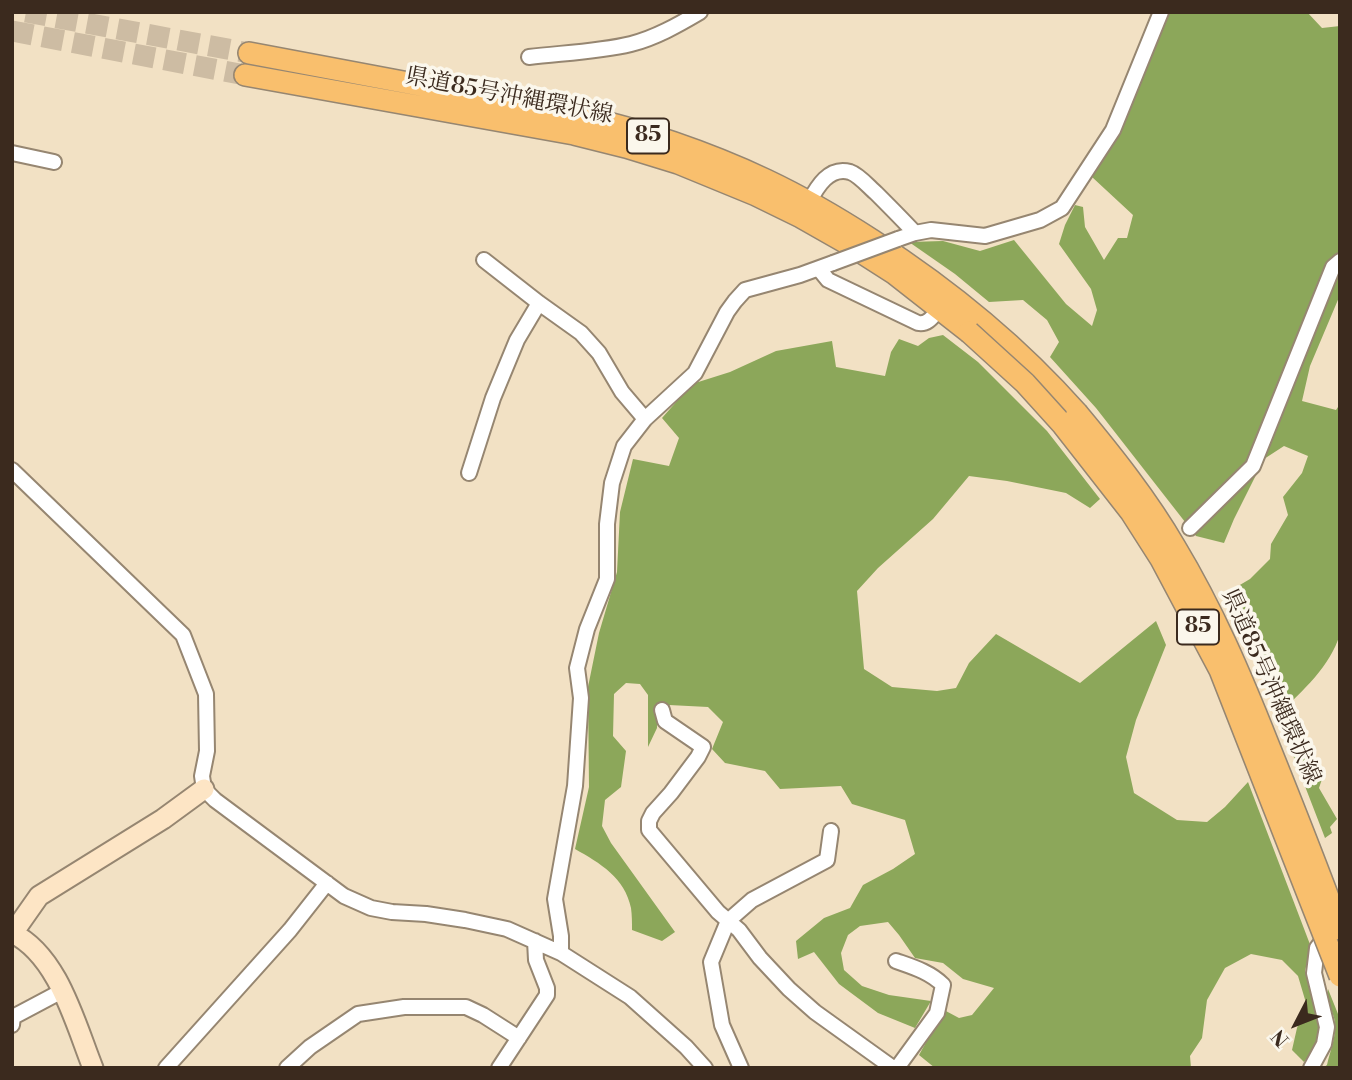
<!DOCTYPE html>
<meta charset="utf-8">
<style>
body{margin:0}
#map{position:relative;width:1352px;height:1080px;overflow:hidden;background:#f2e1c4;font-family:"Libre Bodoni",serif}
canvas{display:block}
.frame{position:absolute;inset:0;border:14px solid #3b2a1e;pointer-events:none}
.north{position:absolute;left:1261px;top:989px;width:70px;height:70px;-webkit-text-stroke:5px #fbf7ec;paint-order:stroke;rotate:228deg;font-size:19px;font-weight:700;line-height:28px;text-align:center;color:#3b2a1e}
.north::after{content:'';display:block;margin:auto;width:24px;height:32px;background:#3b2a1e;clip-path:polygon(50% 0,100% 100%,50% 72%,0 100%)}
</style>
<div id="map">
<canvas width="1352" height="1080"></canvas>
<div class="frame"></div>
<div class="north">N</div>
</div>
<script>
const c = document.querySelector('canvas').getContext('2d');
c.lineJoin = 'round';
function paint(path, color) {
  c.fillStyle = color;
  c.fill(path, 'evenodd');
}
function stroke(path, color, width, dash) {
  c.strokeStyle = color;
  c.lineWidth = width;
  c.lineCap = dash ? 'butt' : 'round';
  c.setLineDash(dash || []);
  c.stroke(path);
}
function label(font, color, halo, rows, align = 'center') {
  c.font = font + ' "Libre Bodoni","Noto Serif JP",serif';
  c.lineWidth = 7;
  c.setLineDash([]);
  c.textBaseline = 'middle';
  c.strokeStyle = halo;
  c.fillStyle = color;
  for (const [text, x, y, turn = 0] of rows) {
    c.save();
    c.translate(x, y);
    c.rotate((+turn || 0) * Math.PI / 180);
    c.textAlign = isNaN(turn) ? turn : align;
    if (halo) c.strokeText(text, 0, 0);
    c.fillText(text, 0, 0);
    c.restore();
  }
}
paint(new Path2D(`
 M1169,12h138l15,16 18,-2v269l-30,71 -8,35 34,9 4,-6v230c-10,33 -37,56 -61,80l-51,-122 22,-13 20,-20 1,-15 17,-29 -5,-18 19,-24 6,-17 -24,-10 -20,13 -30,60 -10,24 -28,-7 -100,-128 -46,-51 9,-15 -12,-22 -24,-20 -34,2 -34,-28 -46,-32 34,-1 37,10 34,-11 52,64 26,22 5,-16 -6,-21 -32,-45 6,-19 10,-20 8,2 2,20 19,33 14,-22h9l6,-23 -41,-38 29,-49z
 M943,335l35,27 69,69 53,68 -10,9 -24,-15 -59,-12 -38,-5 -36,43 -55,49 -21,23 7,78 28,18 45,4 19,-3 13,-25 27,-29 84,49 76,-62 10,24 -30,75 -10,37 8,36 43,27 30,2 18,-15 23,-25 63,165 -6,24 17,56 -7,21 -11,14 -12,-12 5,-22 9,-25 -8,-27 -16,-16 -31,-6 -26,14 -18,32 -5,38 -12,18 1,12h-256l-16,-13 25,-45 15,8 13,-3 22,-27 -31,-9 -20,-16 -28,-5 -16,-23 -11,-13 -28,4 -12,9 -7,18 3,17 18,16 27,9 42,6 -16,27 -37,-15 -39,-29 -25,-32 -16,7 -2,-18 28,-23 26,-10 13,-23 30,-16 22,-15 -10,-34 -53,-16 -11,-18 -61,3 -15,-18 -40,-8 -13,-14 11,-27 -15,-15 -39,-2 -12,3v20l-9,19v-52l-8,-11 -14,-1 -12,11 -1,42 13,15 -5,36 -16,13 -3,26 9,17 64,89 -13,9 -30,-11c0,-7 0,-15 -1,-22 -6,-30 -31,-45 -56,-59l14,-62 -1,-100 11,-54 18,-61 3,-60 13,-53 36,7 10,-28 -17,-20 30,-34 38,-12 46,-21 56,-10 4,26 49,9 6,-24 8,-13 19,7 11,-8z
 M1297,734l17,17 -6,13 14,15 -3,9 18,31 -7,8 2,6 -7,5 -39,-101z
 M1328,989l12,30v49h-17l4,-3c3,-14 9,-27 8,-42 -1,-12 -10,-21 -7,-34z`), '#8ca75a');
stroke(new Path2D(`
 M26,12l223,41
 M12,31l233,44`), '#cdbca3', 21, [21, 10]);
const street = new Path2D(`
 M529,57c33,-4 69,-5 102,-13 24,-6 47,-19 69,-32
 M12,153l42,9
 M809,202c8,-15 20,-36 41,-30 9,3 19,15 26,21 13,13 26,26 39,40
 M898,239l17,-6 16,-3 54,6 55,-16 22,-12 51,-78 48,-118
 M484,260l55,43 42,30 18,20 23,39 23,27
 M819,269l9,11 90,43c10,2 15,-7 22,-15
 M12,470l171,165 23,59 1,57 -5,25 2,13 11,11 129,96 27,12 21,4 34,2 39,6 42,9 54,24 69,44 56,50 19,21
 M469,473l24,-75 24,-58 22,-37
 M1190,528l63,-62 80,-199 7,-6
 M662,710l3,11 38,26 -5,10 -27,36 -18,20 -4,8v9l69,82 21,18 21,28 29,31 26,23 78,56
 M561,953v-17l-6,-37 20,-113 6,-88 -4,-30 10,-39 20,-50v-55l5,-41 12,-37 21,-27 50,-46 32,-61 8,-11 10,-11 55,-15 33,-12
 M896,961c17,6 34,11 47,24l-6,28 -40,55
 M12,1025l1,-8 49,-26
 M166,1068l124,-138 37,-47
 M287,1068l23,-21 48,-33 46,-7h62l17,8 36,23
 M499,1068l48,-73v-7l-11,-28 -1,-19
 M741,1068l-19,-43 -11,-63 17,-41 24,-21 75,-40 4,-29
 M1311,1068l13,-24 3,-17 -13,-54 3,-25 12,-16`);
const secondary = new Path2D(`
 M12,933c46,22 63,90 81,135
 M13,933l26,-37 124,-77 41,-30`);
const primary = new Path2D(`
 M249,53c72,14 145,27 218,41 36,7 73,12 109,21 65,15 130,37 190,65 36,17 72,38 106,60 76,49 145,105 205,173
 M245,75l329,59 52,13 52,16 78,32 45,22 44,25 50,32 74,58`);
stroke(street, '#968671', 18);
stroke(secondary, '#968671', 23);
stroke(primary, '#968671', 24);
stroke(street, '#fff', 14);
stroke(secondary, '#fde5c5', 19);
stroke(primary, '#f9bf6d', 21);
const streetBridge = new Path2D(`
 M833,263l65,-24`);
const primaryBridge = new Path2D(`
 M969,332l56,51 38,42 68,87 30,47 59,111 120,306
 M1077,413c35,42 70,86 98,134 38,63 66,129 93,197 25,62 49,123 72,185`);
stroke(streetBridge, '#968671', 18, []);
stroke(primaryBridge, '#968671', 24, []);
stroke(streetBridge, '#fff', 14);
stroke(primaryBridge, '#f9bf6d', 21);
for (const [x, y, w] of [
 [648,136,42],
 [1198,627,42]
]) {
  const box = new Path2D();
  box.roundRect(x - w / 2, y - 17.5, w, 35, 5);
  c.fillStyle = '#fbf7ec';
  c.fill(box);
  stroke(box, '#3b2a1e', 2);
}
label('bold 21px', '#3b2a1e', null, [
 ["85",648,136],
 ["85",1198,627]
]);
label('23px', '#3b2a1e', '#fbf7ec', [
 ["県道85号沖縄環状線",509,97,11],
 ["県道85号沖縄環状線",1270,687,66]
]);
</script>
